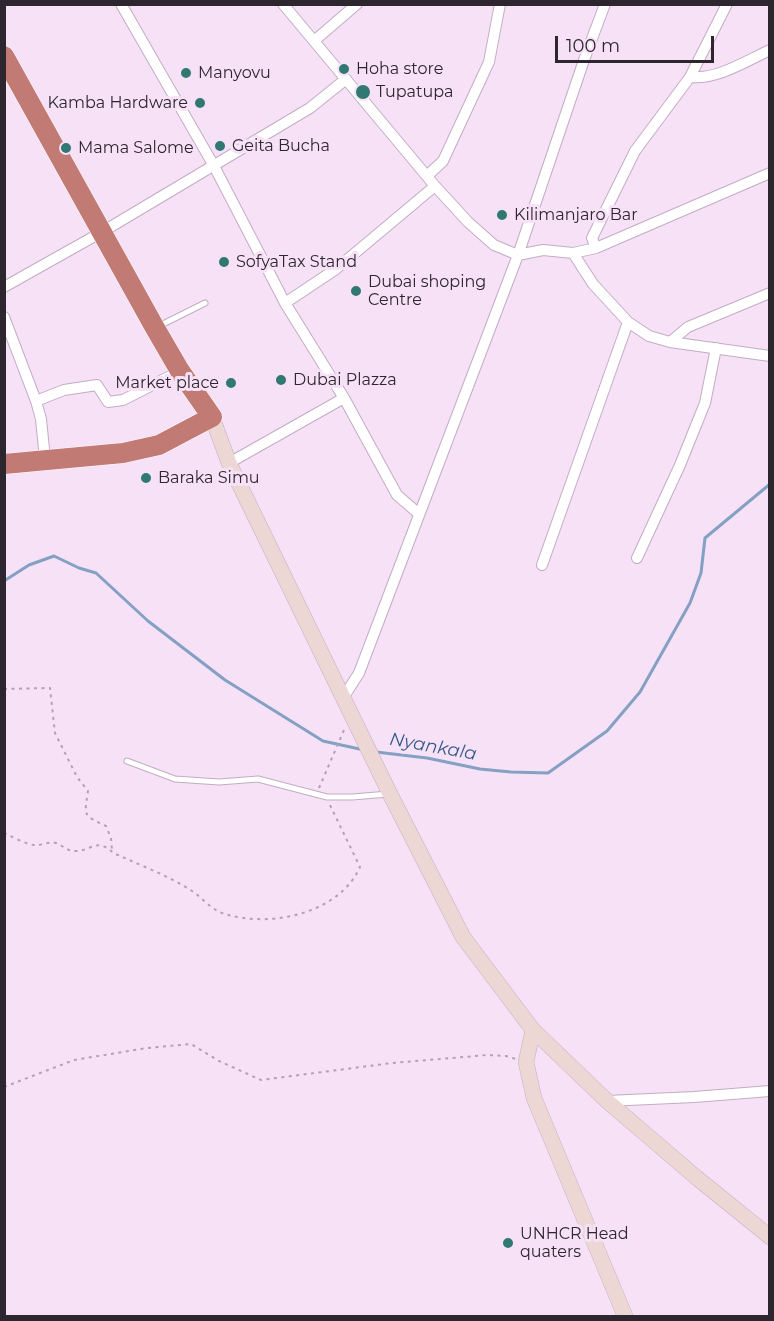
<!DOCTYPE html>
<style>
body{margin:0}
#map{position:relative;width:774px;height:1321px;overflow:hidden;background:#f7e1f7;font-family:Montserrat,sans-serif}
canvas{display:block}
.frame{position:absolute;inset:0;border:6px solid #2e262e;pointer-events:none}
.scale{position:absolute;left:555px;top:36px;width:159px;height:27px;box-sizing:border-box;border:3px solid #2e262e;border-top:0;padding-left:8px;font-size:18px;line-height:21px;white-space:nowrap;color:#2e262e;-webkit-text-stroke:4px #f7e1f7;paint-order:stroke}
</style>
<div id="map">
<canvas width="774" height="1321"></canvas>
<div class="frame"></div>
<div class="scale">100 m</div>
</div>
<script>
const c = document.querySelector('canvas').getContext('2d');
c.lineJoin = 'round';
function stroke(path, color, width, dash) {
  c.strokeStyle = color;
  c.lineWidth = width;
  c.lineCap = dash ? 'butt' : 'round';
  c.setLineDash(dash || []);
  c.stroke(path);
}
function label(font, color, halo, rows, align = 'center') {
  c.font = font + ' Montserrat,sans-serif';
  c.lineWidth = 6;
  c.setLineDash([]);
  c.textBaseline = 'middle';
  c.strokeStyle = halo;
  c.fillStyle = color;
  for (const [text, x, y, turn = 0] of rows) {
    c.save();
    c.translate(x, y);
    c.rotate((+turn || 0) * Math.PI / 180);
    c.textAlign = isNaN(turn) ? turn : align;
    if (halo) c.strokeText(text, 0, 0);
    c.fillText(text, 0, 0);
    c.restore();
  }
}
stroke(new Path2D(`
 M4,581l25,-16 25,-9 25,12 17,5 52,48 77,59 98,61 41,9
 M376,752l51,6 53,11 31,3 37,1 59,-42 33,-39 50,-89 11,-30 4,-35 65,-54`), '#84a0c2', 3);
const lane = new Path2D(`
 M159,326l46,-23
 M127,761l48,18 44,3 39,-3 69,18h25l37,-3`);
const street = new Path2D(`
 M121,4l93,162 71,137 59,95 53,97 22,19
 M283,4l152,182 33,36 26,23 24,10 25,-5 30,3 23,-5 174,-75
 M314,41l43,-37
 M690,77c27,3 56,-16 80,-27
 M427,176l16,-15 46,-99 11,-58
 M596,248l-4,-10 43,-87 55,-74 37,-73
 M573,253l20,31 35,38 21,14 21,6 100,14
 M4,287l98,-55 208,-124 36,-29
 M285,303l51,-34 99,-83
 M4,317l32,84 5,18 4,40
 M670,342l18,-15 82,-34
 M36,401l28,-11 33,-5 11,17 15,-2 57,-29
 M229,463l115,-65
 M637,558l43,-93 25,-62 11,-55
 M542,565l86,-243
 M343,698l16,-25 159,-418 66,-195 21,-56
 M607,1101l87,-4 76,-6`);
const secondary = new Path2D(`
 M212,417l17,46 161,331 73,143 70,93 74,71 90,77 73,59
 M533,1030l-7,32 8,36 91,218`);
const highway = new Path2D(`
 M4,56l151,272 25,43 32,46 -53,28 -36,8 -119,11`);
stroke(lane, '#c1adc1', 7);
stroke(street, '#c1adc1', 12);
stroke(secondary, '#c1adc1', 16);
stroke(highway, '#fff', 21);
stroke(new Path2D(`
 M4,689l46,-1 5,45 22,44 11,14c-4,26 -5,24 18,35l5,12 1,12
 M319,788l25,-58
 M4,833c9,4 21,11 30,12 8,1 14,-4 22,-2 8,3 12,9 21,8 9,0 17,-8 26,-5 6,2 9,7 15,9 24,11 51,21 74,36 11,7 19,19 33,23 45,14 114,0 135,-47l-31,-64
 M4,1087l70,-27 73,-12 44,-4 28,17 42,19 131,-17 95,-8 19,1 10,3`), '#b2a1b2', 2, [3, 4.5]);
stroke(lane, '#fff', 5);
stroke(street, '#fff', 10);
stroke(secondary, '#edd7d5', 15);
stroke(highway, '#c27a74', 20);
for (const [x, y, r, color] of [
 [344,69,6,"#307872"],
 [186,73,6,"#307872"],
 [363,92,8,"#307872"],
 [200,103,6,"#307872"],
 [220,146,6,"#307872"],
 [66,148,6,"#307872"],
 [502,215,6,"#307872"],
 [224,262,6,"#307872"],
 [356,291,6,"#307872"],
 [281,380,6,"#307872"],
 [231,383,6,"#307872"],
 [146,478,6,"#307872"],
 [508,1243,6,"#307872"]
]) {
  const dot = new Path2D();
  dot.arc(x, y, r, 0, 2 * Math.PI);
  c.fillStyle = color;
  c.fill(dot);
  stroke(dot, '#f7e1f7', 2);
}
label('16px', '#2e262e', '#f7e1f7', [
 ["Hoha store",356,69],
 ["Manyovu",198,73],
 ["Tupatupa",376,92],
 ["Kamba Hardware",188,103,"right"],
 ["Geita Bucha",232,146],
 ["Mama Salome",78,148],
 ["Kilimanjaro Bar",514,215],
 ["SofyaTax Stand",236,262],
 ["Dubai shoping",368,282],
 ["Centre",368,300],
 ["Dubai Plazza",293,380],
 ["Market place",219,383,"right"],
 ["Baraka Simu",158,478],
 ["UNHCR Head",520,1234],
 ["quaters",520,1252]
], 'left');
label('italic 18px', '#335989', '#f7e1f7', [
 ["Nyankala",433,747,10]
]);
</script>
